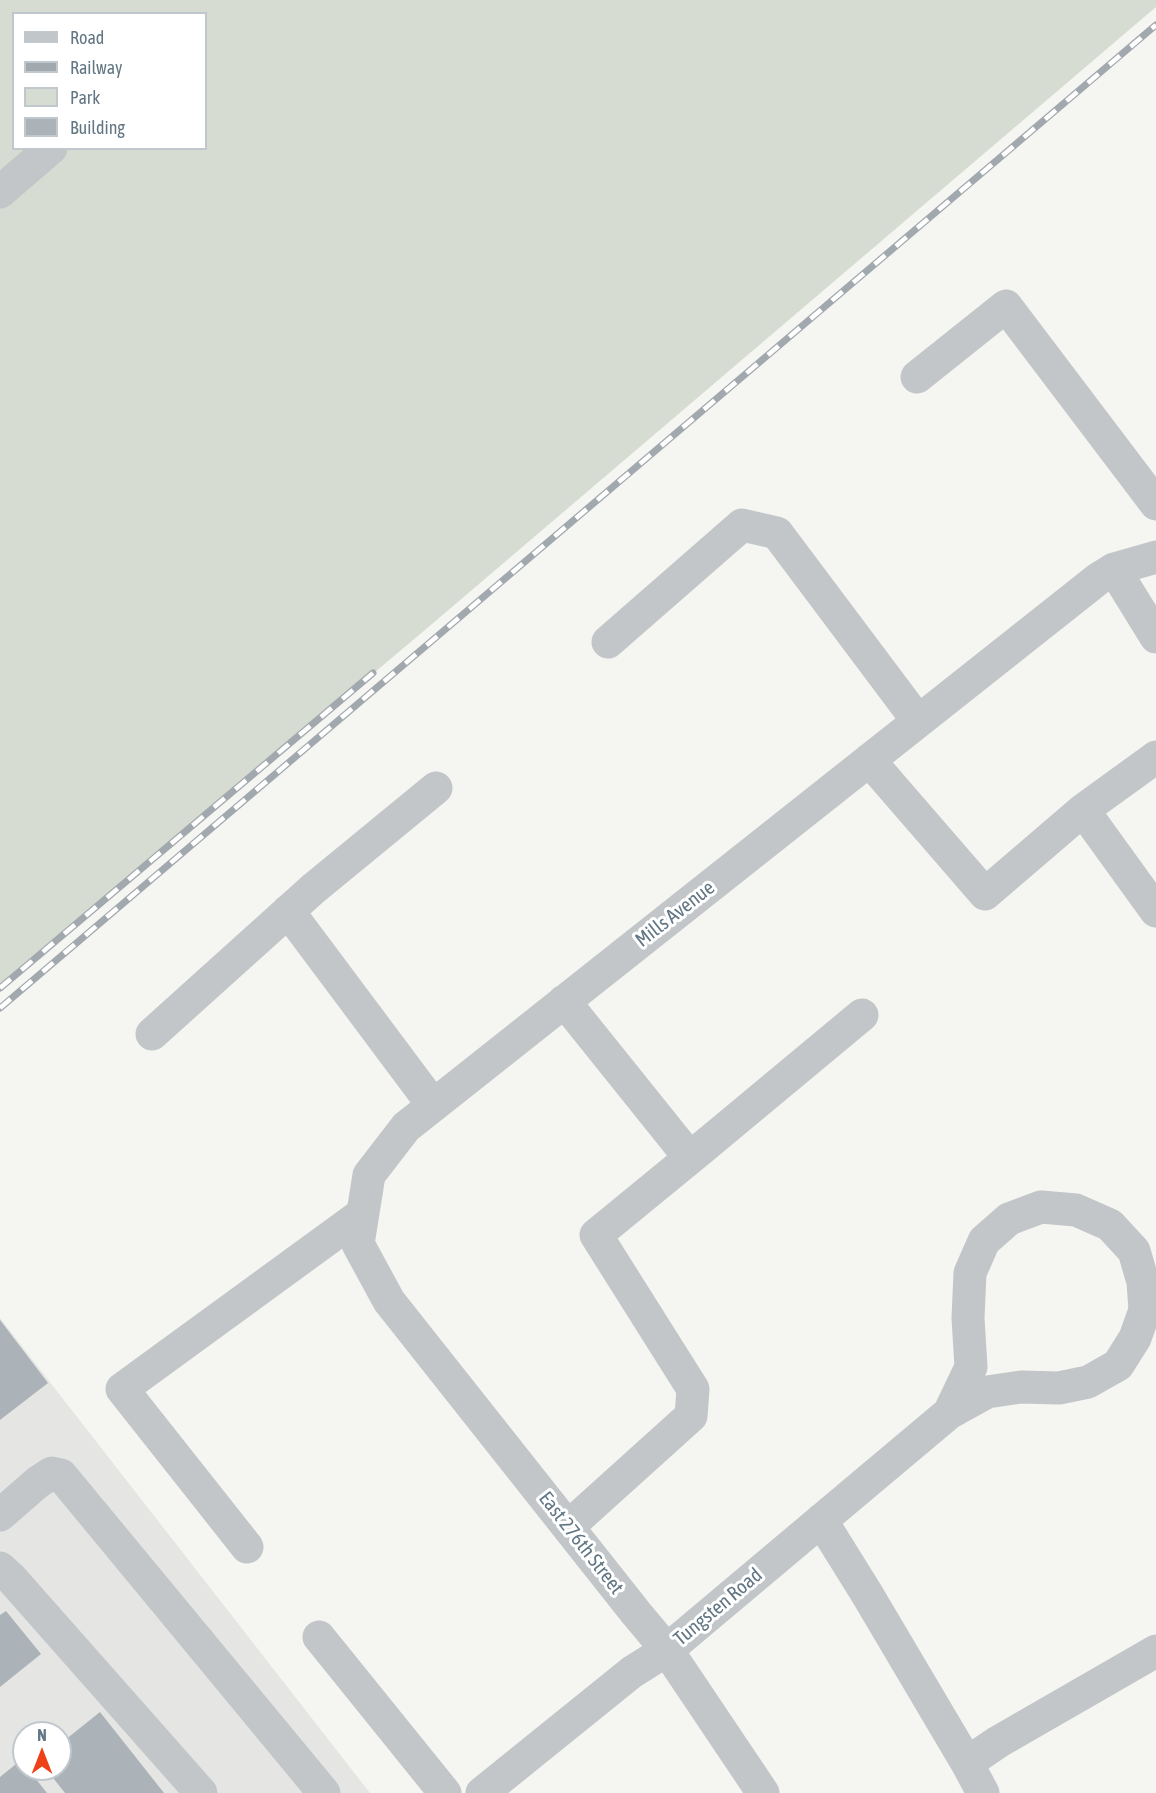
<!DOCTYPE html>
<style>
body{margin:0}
#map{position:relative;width:1156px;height:1793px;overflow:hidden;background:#f5f5f1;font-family:"Asap Condensed",sans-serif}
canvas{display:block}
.legend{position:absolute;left:12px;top:12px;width:195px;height:138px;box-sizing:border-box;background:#fff;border:2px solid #c0c8ce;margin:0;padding:8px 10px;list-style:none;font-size:18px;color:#627684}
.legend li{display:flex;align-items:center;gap:12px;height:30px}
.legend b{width:30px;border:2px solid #c0c8ce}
.north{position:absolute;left:12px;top:1721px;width:60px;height:60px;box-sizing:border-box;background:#fff;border:2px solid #c0c8ce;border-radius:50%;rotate:0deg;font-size:16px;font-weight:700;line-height:24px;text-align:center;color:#627684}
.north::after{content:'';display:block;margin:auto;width:21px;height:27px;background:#ed4118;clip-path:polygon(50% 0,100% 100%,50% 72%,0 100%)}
</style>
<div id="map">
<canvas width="1156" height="1793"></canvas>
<ul class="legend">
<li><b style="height:8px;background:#c2c6c9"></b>Road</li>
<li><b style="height:8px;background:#a2a9ae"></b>Railway</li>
<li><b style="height:16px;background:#d6dcd1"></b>Park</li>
<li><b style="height:16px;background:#abb3b8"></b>Building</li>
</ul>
<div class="north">N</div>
</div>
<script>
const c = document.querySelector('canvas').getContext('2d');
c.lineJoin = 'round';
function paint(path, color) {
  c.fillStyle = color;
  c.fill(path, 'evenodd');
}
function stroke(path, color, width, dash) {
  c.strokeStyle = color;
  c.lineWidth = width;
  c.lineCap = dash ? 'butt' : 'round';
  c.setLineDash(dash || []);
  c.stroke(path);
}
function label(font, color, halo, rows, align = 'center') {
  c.font = font + ' "Asap Condensed",sans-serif';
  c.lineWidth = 6;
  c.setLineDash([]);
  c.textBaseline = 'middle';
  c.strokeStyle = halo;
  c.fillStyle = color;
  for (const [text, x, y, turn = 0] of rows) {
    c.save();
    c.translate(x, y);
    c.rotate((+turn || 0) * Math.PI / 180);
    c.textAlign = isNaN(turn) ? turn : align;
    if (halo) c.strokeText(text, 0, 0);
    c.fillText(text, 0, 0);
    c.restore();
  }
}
paint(new Path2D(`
 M0,1318l370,475h-370zM24,1733h36v36h-36z`), '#e5e6e4');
paint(new Path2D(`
 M0,0h1156v7l-724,617 -432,364zM14,14h192v134h-192z`), '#d6dcd1');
paint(new Path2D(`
 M0,1320l48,63 -48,37z
 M6,1611l35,43 -41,33v-72z
 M100,1712l64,81h-99l-19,-24h14v-25z
 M21,1760l3,4v5h4l19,24h-47v-16z`), '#abb3b8');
stroke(new Path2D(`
 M0,192l51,-44
 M917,377l89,-71 150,198
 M1114,569l42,68
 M608,642l134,-117 35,8 141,188
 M869,760l116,134 98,-84 73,101
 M1083,810l73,-53
 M288,911l145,194
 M564,1001l126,157 -94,77 97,154 -2,27 -122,110
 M152,1034l161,-145 123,-101
 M690,1158l172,-143
 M0,1515l38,-33 14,-9 9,2 263,318
 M821,1520l46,74 100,169 31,-21 158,-91
 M247,1547l-125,-158 240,-175
 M0,1568l11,10 190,215
 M319,1637l126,156
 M967,1763l16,30
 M482,1793l150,-121 35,-22 282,-237 38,-21 34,-5 38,1 29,-6 30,-17 17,-27 10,-28 -2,-28 -9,-31 -24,-26 -34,-15 -35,-3 -32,12 -25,22 -14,32 -2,45 3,49 -22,46
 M763,1793l-96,-143 -31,-37 -247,-312 -31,-57 11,-69 37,-48 692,-548 16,-10 42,-12`), '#c2c6c9', 33);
const rail = new Path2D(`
 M0,988l373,-315
 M0,1008l1156,-983`);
stroke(rail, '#a2a9ae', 7);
stroke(rail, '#fff', 4.5, [14]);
label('20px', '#627684', '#fff', [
 ["Mills Avenue",675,914,-38],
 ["East 276th Street",581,1543,52],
 ["Tungsten Road",718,1607,-40]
]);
</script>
